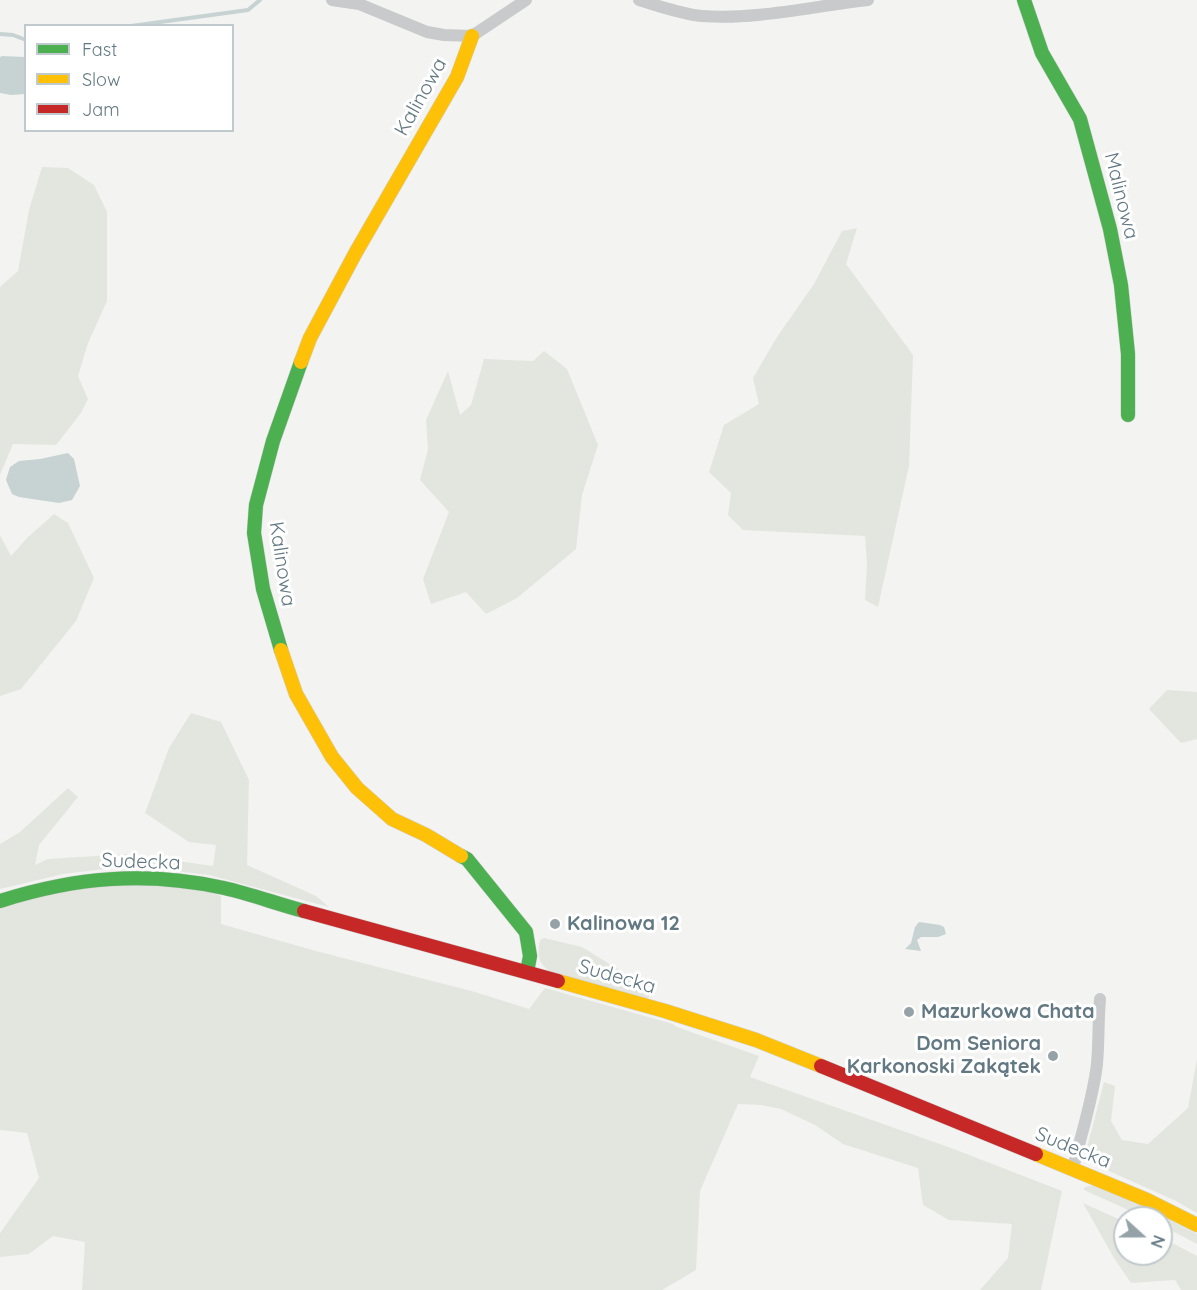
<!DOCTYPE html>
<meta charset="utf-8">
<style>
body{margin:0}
#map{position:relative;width:1197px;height:1290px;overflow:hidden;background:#f3f3f1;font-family:Quicksand,sans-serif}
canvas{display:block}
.legend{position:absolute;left:24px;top:24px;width:210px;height:108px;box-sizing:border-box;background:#fff;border:2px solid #c0c9cd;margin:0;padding:8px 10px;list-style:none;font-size:18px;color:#627882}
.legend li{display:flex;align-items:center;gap:12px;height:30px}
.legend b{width:30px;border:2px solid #c0c9cd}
.north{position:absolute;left:1113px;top:1206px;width:60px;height:60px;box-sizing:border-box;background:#fff;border:2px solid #c0c9cd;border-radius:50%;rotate:111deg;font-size:16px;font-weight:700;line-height:24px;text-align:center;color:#627882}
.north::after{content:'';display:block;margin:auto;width:21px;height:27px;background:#95a3a9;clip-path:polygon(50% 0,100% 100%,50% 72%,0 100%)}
</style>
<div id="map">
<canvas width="1197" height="1290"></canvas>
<ul class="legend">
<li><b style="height:8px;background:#4caf50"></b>Fast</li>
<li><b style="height:8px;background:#ffc107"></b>Slow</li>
<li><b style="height:8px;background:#c62828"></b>Jam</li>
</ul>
<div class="north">N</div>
</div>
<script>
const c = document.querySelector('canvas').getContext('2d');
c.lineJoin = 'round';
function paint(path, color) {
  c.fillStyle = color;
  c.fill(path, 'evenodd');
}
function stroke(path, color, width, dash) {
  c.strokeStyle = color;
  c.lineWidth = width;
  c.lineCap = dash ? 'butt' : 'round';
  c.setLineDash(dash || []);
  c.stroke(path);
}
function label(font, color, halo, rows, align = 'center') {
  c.font = font + ' Quicksand,sans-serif';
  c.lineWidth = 6;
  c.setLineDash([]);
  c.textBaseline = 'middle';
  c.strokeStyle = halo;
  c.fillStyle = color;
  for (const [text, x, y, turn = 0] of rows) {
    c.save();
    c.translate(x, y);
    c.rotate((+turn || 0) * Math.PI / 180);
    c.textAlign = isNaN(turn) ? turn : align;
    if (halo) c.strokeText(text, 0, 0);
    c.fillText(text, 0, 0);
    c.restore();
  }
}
paint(new Path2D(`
 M42,167l26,1 26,17 13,27v89l-19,42 -10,33 10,23 -7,14 -25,32 -43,-1 -13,31v-188l18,-16 11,-61z
 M857,228l-11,36 67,91 -4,111 -31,141 -13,-7 2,-35 -2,-29 -122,-6 -15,-15 3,-22 -22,-21 15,-47 35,-21 -6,-26 24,-41 37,-53 28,-53z
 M544,351l23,18 31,76 -16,50 -6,54 -59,49 -31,16 -20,-22 -35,12 -8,-25 26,-67 -29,-32 8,-31 -2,-29 22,-49 12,44 11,-10 13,-46 49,2z
 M54,514l14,9 26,55 -18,43 -55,68 -21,7v-161l11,21 16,-18z
 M1167,690l30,2v47l-16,4 -32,-34z
 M191,713l30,9 28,58 -2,85 69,31 13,11 -120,-32 -79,-9 -67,8 -63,15v-45l20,-12 48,-44 10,9 -39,48 -4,20 13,-6 79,-5 86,12 3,-21 -27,-3 -44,-29 24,-65z
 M177,880l44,16v28l95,27 159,41 54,17 16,-21 128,36 4,3 82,29 -9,21 201,71 111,43 -21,99h-61l28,-32 4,-34 -63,-4 -26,-15 -5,-37 -75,-24 -28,-19 -34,-16 -20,-4 -23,-1 -38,87 -4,79 -34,20h-580l3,-48 -32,-6 -24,18 -29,3v-24l39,-55 -12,-45 -27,-3v-222l71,-22z
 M544,938l38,9 42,26 27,19 -1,4 -3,3 -96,-27c-13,-8 -14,-18 -11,-32z
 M1197,1059v154l-21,-12 -67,-30 -14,-9 -8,-14 17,-66 11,4 -4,35 11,19 26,4 40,-36z
 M1088,1186h5l47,19 57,29v10l-36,-19v-7h-15l-62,-28v-2z
 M1083,1203l42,19v32h36v-17l36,19v34h-16l-6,-10 -44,3 -17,-25z`), '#e3e6df');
paint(new Path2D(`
 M2,56l23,1v37l-14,1 -11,-2v-36z
 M68,453l6,6 6,27 -8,14 -13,3 -40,-6 -7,-3 -6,-14 4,-13 9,-6 21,-2z
 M919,922l21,3 4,2 2,7 -8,3h-17l-4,3 4,11 -16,-2 6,-6 4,-16z`), '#c7d2d3');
stroke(new Path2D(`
 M131,26l117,-16 12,-10
 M0,34l13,1 13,5`), '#c7d2d3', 4);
const fast = new Path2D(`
 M1024,0l18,53 38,66 30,110 11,56 7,69v61
 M281,650l-18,-61 -9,-56 2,-28 17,-64 28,-79
 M461,856l6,3 59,73 4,24 -3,16
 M0,901c76,-24 145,-30 224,-13 27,6 53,16 80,23`);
const slow = new Path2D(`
 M301,362l9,-24 46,-86 101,-175 15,-41
 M281,650l15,44 36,63 25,31 35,31 34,16 35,21
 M558,981l107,30 91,29 65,26
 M1036,1154l111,46 50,25`);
const jam = new Path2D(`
 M304,911l254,70
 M821,1066l215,88`);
stroke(fast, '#ced0d0', 15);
stroke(slow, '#ced0d0', 15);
stroke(jam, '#ced0d0', 15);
stroke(new Path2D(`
 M332,0l27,4 68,28 17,3 28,1 54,-36
 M639,0c20,6 42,14 63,16 54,4 112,-10 166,-16
 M1073,1169c8,-35 20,-70 24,-105 2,-22 1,-43 3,-65`), '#c8cacb', 12);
stroke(fast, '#4caf50', 14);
stroke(slow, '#ffc107', 14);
stroke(jam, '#c62828', 14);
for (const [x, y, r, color] of [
 [555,924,6,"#95a3a9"],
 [909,1012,6,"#95a3a9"],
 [1053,1056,6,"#95a3a9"]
]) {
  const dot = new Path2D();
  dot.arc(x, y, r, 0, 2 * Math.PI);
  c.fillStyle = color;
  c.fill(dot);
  stroke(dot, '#fff', 2);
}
label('20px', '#627882', '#fff', [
 ["Kalinowa",421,97,-61],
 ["Malinowa",1121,196,76],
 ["Kalinowa",282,564,81],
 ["Sudecka",141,862,2],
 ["Sudecka",617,977,16],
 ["Sudecka",1073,1148,22]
]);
label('bold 20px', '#627882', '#fff', [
 ["Kalinowa 12",567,924],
 ["Mazurkowa Chata",921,1012],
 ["Dom Seniora",1041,1044,"right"],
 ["Karkonoski Zakątek",1041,1067,"right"]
], 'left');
</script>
